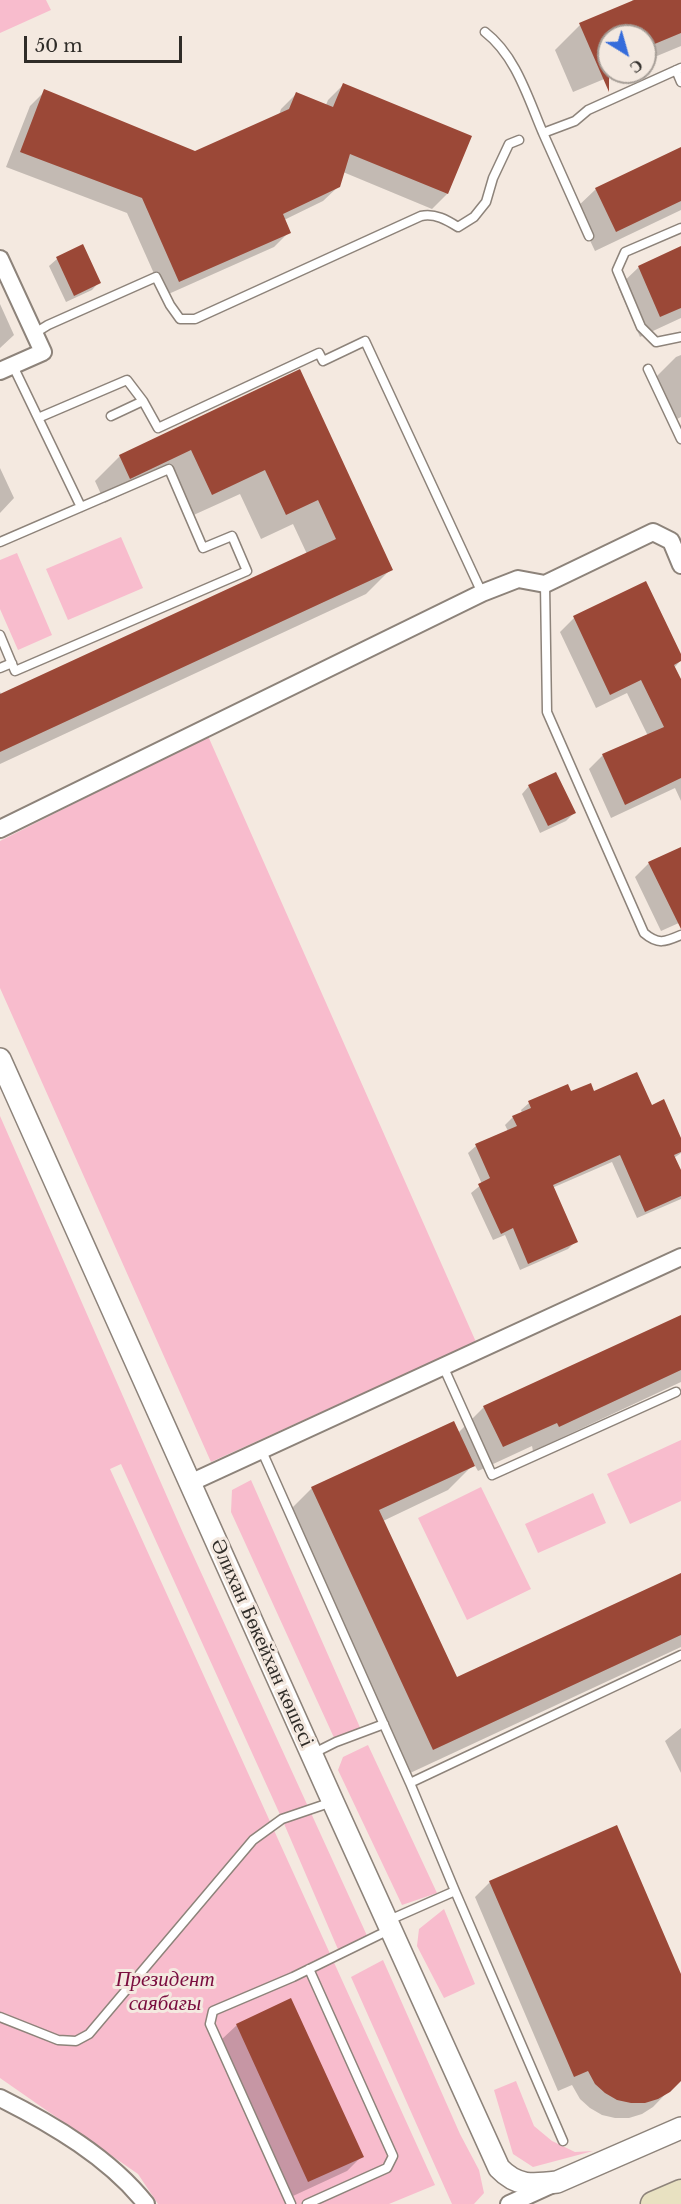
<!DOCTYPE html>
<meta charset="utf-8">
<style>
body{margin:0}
#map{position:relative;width:681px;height:2204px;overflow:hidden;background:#f4e9e0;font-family:"Libre Baskerville",serif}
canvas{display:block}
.north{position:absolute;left:597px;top:24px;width:60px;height:60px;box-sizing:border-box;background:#f4e9e0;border:2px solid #a59d96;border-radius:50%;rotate:143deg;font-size:16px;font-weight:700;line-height:24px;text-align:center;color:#2f2c28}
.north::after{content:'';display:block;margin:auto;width:21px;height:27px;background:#356cdb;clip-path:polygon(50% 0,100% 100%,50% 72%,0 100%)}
.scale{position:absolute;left:24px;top:36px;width:158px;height:27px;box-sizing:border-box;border:3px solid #2f2c28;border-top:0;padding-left:8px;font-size:18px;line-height:21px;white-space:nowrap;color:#2f2c28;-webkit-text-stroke:4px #f4e9e0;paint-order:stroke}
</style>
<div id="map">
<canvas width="681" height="2204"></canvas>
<div class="north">С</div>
<div class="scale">50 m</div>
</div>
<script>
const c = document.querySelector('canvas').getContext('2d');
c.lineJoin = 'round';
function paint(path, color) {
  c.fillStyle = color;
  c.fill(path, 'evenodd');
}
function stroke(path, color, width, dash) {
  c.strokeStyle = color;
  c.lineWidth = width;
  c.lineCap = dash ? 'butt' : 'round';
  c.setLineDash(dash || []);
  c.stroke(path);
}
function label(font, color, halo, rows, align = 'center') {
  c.font = font + ' "Libre Baskerville",serif';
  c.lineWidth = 6;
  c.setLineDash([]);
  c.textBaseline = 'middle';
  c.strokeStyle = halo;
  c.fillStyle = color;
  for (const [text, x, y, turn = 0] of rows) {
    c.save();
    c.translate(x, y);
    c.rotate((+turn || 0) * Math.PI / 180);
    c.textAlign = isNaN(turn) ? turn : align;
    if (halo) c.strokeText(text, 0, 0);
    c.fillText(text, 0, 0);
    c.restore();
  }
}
paint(new Path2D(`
 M0,0h46l5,10 -51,23z
 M121,537l22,51 -75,32 -22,-51z
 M17,553l35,82 -34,15 -18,-41v-49z
 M208,736l268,606 -265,120 -211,-474v-147z
 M0,1116l183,417 186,407 -29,14 -58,-135 -161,-355 -11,5 325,716 -46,19h-231l-20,-30 -138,-96z
 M681,1440v61l-51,23 -23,-50z
 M251,1480l111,252 -26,10 -105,-230 1,-22z
 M481,1487l50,102 -64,31 -49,-102z
 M593,1493l13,30 -68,30 -13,-29z
 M368,1745l69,148 -35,12 -64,-135 5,-13z
 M444,1909l31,75 -31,14 -27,-52 2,-17z
 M383,1960l77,174 19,36 5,23 -10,11h-22l-101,-227z
 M516,2081l18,45 18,15 23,11 18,-1 -60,16 -20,-13 -19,-64z`), '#f8bccd');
paint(new Path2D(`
 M632,0h49v46l-36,15v-25h-36v36h12l-48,20 -18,-42 25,-25 53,-23z
 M343,85l127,51 -23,58 -15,15 -89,-37 -4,14 -16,15 -39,19 5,12 -15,15 -110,49 -37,-83 -121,-46 24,-61 15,-15 150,62 84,-38 2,-6 15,-15 30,11 2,-5z
 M681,148v62l-86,41 -20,-42 21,-20z
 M681,248v70l-41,19 -22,-50 21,-20z
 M57,259l42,23 -7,8 -26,12 -17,-36z
 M0,304l14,31 -14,13z
 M681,355v62l-6,3 -20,-42 21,-21z
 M299,371l92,198 -25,25 -366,170v-72l2,3 305,-141 -14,-30 -32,15 -21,-45 -53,24 -21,-44 -61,29 -10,-22 25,-25z
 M0,468l14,30 -14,15z
 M574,618l107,39v3l-7,8 7,15v118l-6,-13 -64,30 -22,-49 14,-14 45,-19 -21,-43 -31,15 -36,-76z
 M529,786l45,27 -8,8 -26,12 -18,-39z
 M681,849v73l-20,9 -26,-54 14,-14z
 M570,1093h24l57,14 30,35v11l-7,5 7,16v25l-44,19 -25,-56 -60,26 24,53 -8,8 -48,21 -15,-35 -12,5 -22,-47 11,-9 -14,-31 8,-7 32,-15 -3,-6 8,-8 9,-4 -1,-3 8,-7z
 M681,1317v65l-148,69 -1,-5 -54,25 -4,-7 -26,26 -65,31 73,158 225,-104v72l-273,127 -121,-261 25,-25 146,-55 26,-26z
 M681,1728v45l-16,-32z
 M490,1882l191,96v100l-28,29 -11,7 -13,4h-14l-13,-3 -12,-7 -10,-9 -8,-14 -14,6 -83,-194z
 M290,2000l72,156 -15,15 -54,25 -72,-156 16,-15z`), '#0003');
paint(new Path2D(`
 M634,0h47v33l-36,15v-12h-36v56l-30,-69z
 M343,83l129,53 -24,58 -98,-40 -10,33 -57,27 8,19 -112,49 -37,-84 -122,-46 24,-63 151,62 94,-42 7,-17 37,15z
 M681,147v54l-65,31 -21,-44z
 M83,244l18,39 -27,13 -18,-39z
 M681,246v62l-21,9 -22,-51z
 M300,369l93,201 -393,182v-58l336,-155 -18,-39 -32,15 -21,-45 -53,25 -21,-45 -61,29 -11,-24z
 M646,581l35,73v7l-7,4 7,14v99l-56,27 -23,-51 62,-27 -23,-47 -31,15 -37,-79z
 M556,772l20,41 -28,13 -20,-41z
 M681,847v82l-33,-67z
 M637,1072l15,33 12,-6 17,39v14l-7,3 7,15v26l-36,16 -25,-57 -67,30 25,57 -50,22 -15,-36 -12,6 -23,-50 12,-6 -15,-34 42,-18 -5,-10 19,-8 -3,-7 40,-17 3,7 20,-8 3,8z
 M681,1315v55l-122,57 -2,-4 -54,24 -20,-41z
 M454,1421l21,45 -96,44 78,167 224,-104v62l-248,115 -122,-263z
 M617,1825l64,149v107l-11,11 -12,7 -13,4h-14l-14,-3 -12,-7 -10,-9 -7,-13 -14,6 -85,-196z
 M291,1998l73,159 -56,25 -72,-158z`), '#9b4837');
const service = new Path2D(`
 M485,32c31,24 43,66 58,101
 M676,70l5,12
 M681,228l-56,24 -8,18 24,57 15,15 25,-5
 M589,236l-46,-103 32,-12 13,-11 93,-42
 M35,333l13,-8 108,-48 14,28 10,14h15l226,-103c14,-3 26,4 37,11l16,-10 12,-15 7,-24 16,-34 10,-4
 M13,366l68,141
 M648,369l33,70
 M143,401l15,27 161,-75 4,8 42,-20 117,252
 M38,418l89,-38 16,21 -32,15
 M0,542l169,-73 34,79 29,-12 15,35 -232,100 -15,-36
 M545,584l2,128 97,221c14,12 21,9 37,2
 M0,668l12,-5
 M443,1366l49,109 184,-83
 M261,1449l149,334 271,-128
 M312,1754l24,-12 48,-18
 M410,1783l45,108 108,250
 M387,1921l68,-30
 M0,2017l58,23 18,1 13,-7 164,-194 29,-21 50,-17
 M291,2204l-81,-180 3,-13 80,-34 98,-48
 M307,2204l80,-36 6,-12 -84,-187`);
const minor = new Path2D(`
 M0,259l43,93 -43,19
 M0,829l482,-236 36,-14 27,5 108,-52 18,9 10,24
 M190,1483l491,-226
 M0,2098c52,26 110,60 146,106
 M509,2204l42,-19`);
const tertiary = new Path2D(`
 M0,1059l333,743 166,366c18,19 34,17 58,14l124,-54`);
const secondary = new Path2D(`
 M653,2204l28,-12`);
stroke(service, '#8d837a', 11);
stroke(minor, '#8d837a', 20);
stroke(tertiary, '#8d837a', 24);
stroke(secondary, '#8d837a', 27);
stroke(service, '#fff', 8);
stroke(minor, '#fff', 16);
stroke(tertiary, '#fff', 21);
stroke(secondary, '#e8e1c1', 24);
label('21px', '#2f2c28', '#f4e9e0', [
 ["Әлихан Бөкейхан көшесі",262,1643,66]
]);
label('italic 21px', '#7a0d3f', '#f4e9e0', [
 ["Президент",165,1980],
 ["саябағы",165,2004]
]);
</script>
